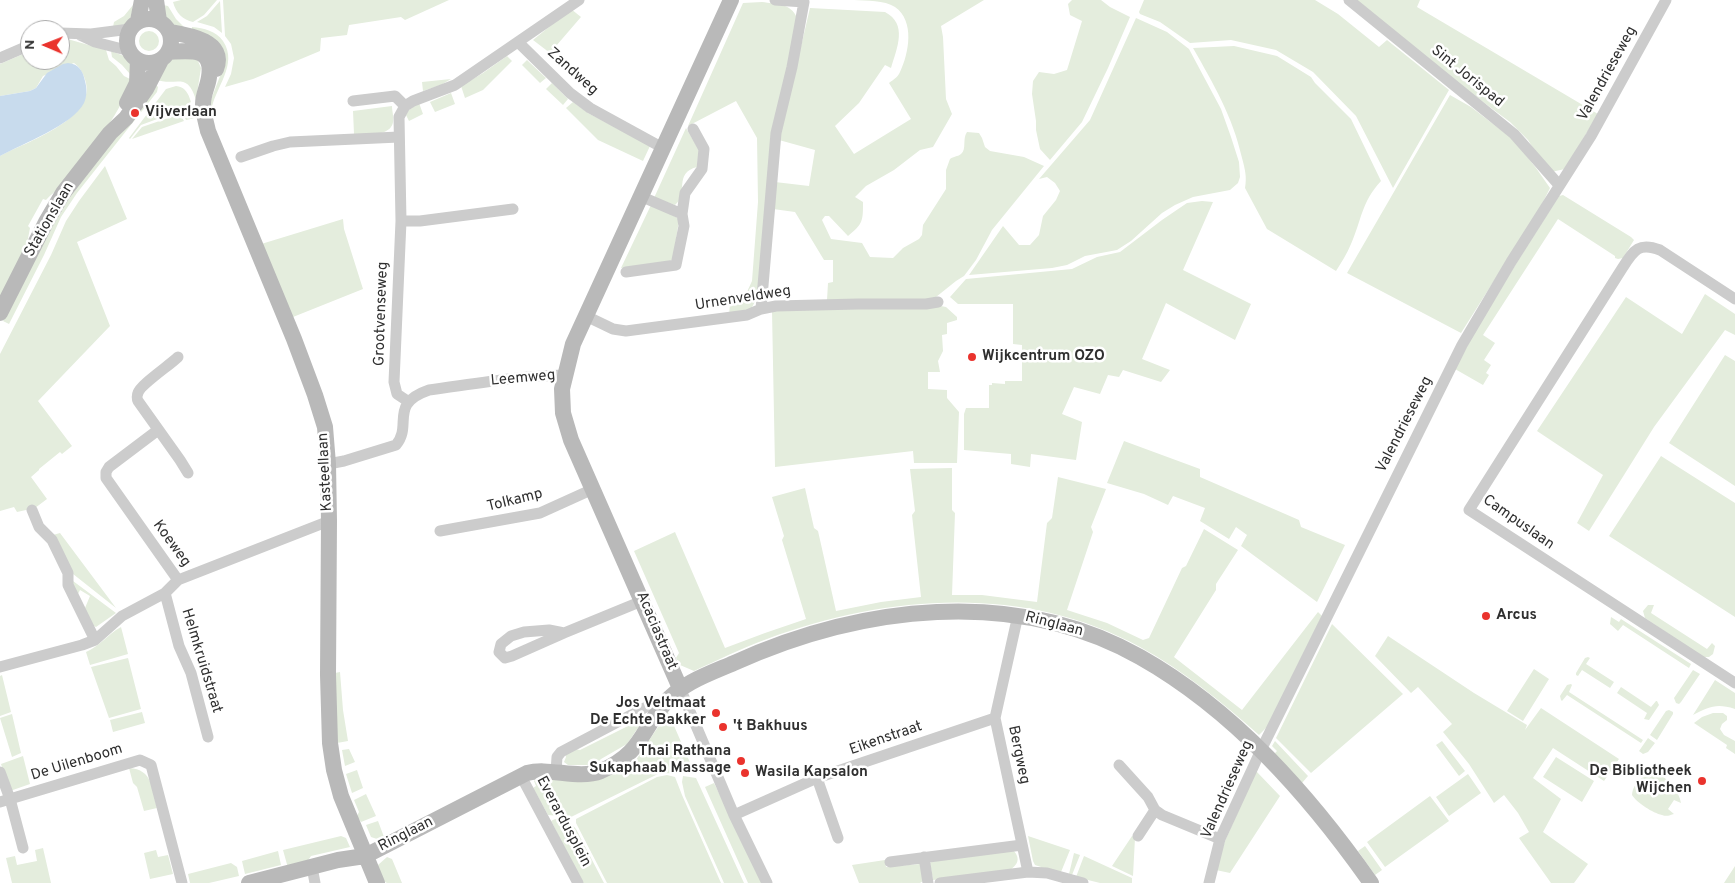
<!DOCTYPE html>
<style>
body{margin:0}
#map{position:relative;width:1735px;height:883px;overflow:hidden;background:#fff;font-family:Overpass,sans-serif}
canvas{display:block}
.north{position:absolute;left:20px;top:20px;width:50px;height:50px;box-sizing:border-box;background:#fff;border:1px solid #acacac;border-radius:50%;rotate:271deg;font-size:14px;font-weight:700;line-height:20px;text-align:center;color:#2f2f2f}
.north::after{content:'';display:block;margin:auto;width:18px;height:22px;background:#ea332d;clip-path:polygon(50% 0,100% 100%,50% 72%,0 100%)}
</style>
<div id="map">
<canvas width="1735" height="883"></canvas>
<div class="north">N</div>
</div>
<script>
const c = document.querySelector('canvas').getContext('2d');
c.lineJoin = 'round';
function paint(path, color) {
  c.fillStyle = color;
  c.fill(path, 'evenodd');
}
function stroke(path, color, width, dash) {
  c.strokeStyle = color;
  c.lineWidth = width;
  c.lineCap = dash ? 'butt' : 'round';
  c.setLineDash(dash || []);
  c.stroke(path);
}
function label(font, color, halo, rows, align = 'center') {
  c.font = font + ' Overpass,sans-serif';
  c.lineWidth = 5;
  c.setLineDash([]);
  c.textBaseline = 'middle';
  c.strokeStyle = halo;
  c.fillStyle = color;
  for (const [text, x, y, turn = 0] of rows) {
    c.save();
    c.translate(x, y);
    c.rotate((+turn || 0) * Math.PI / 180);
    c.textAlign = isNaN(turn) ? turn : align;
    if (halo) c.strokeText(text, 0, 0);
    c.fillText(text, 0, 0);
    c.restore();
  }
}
paint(new Path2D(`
 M181,0h36l-13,15 -11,7c-10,-2 -17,-9 -20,-20z
 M223,0h226l-44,20 -4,-3 -52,8 -2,10 -26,3 -1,13 -67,28 -28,8 6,-13 3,-16 -3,-14 -6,-8z
 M854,0h130l-43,26 2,11 3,62 6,15 -19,33 -13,3 -26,20 -28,16 -11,11 8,5c0,19 0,22 -15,34l-19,-20h-4l-3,4 9,19 31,4 8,14 23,1 10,-10 16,-9 3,-4 1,-10 23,-36v-19l4,-11c4,-3 7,-2 11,-5 6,-5 1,-15 6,-22l12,1 3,5 3,9 5,4 34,6 20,9 -52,64 -16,30 -12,16 -8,5 -20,16 -9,4 -100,-1 1,-17 5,-1v-22h-9l-29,-48 -22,-3 2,-27 34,4 6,-36 -36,-10 31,-132 75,4c23,12 12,36 6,56l-6,-3 -26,38 -24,23 19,28 57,-35 -22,-36c4,-3 9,-6 11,-11 9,-19 15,-51 -5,-65 -11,-7 -28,-6 -41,-7z
 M1072,0h29l9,7 20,10 -22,51 -26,54 -32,38 -10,-11 -4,-19v-9l-4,-27 1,-13 6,-9 15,2 13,-4 15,-49 -12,-6 -2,-11z
 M1144,0h171l23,14 41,33 8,-7 62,50 -56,98 -37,-72 -43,-44 -37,-22 -45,-10 -41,3 -30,-21 -20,-8 -1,-2z
 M1354,0h66l-3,7 181,107 -33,55 -14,3 -8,-8 -15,-24 -18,-18 -74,-55z
 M220,1l2,32 -8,-6 -17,-5 10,-6z
 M762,2c14,2 29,1 35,16l-40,280 -6,11 -22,6 1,-11 10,-4 6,-6 6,-13 6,-79 -1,-64 -21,-37 -48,25 55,-123z
 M133,5c-2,16 -3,20 -20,22l1,-5 10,-6z
 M163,5l5,1 8,13 9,9 -13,-2 -6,-9z
 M571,9l10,8 -31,36 -17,-13z
 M1136,18l31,14 22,17 32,60 10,28 8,25 1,15 -2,6 -8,7 -37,7 -18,8 -13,8 -31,28 -14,9 -32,6 -18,9 -15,3 -83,7 34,-49 16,19h11l9,-10 4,-19 13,-16 4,-9 -5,-8 -8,-6 -8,2 51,-59z
 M192,27c12,1 24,4 31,14 16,24 -9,47 -12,71l-1,-10 12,-31 -30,-39z
 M139 41a10 10 0 1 1 20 0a10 10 0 1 1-20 0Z
 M64,38l42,12 3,10 7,6 8,10 8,4c-15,39 -42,72 -69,104 -5,6 -12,10 -17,16l-3,-1 -15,27 2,2 -4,21 -26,51v-144c26,-14 94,-36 86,-73 -2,-8 -5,-15 -12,-20l-31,13 -7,12 -6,3 -30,5v-32l30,-13v9h30v-21z
 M1234,46l43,10 34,21 4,6 36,36 30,62c-20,22 -19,38 -30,63 -4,10 -10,19 -15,27l-69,-42 -22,-41c2,-11 0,-19 -3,-30 -9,-41 -29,-75 -49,-110z
 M111,51l13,5 7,6 -1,12 -8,-9 -10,-8z
 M190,56l8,5 3,7 -5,32c-9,-30 -21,-12 -41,-21 12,-18 11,-21 35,-23z
 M507,56l5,5 -29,29 -18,8 -4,-12 22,-13z
 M527,60l19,18 -6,5 -18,-18z
 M451,79l-10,6 -18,6 -1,-9z
 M552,83l16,16 -5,6 -17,-16z
 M156,85l2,2 -1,5 -80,101 -16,24 -17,38 -35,69 -6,-3 38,-77 24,-45z
 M176,86c15,1 15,20 19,32l-9,2 -3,-6 -7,-2 -35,13 -11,14 -1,-1 37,-49z
 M451,93l4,11 -20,8 -5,-10z
 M1450,95l21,12 43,33 22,28 14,20 -10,20 -79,125 -114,-60z
 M573,102l15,11 62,33 -7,15 -45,-21 -32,-32z
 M419,103l4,11 -14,7 -3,-6 3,-5z
 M392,106c0,5 2,11 1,16 -2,15 -28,12 -39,12l-1,-23z
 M177,115l4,1 3,5 -52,18 10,-12z
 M686,128l13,22 -2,17c-24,6 -8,27 -22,38l-21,-7z
 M105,166l22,53 -50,23 33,84 -72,75 34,45 -10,8 -2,-2 -21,17v1l-8,7 16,22 -12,9 -18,4 -3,-5 -14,4v-157l51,-99 15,-34 13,-20z
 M1563,195l68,42 3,3 -11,18 -5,1 -3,-1v-2l-57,-37 -75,116 12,8 -11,17 7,5 -5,8 3,2 -6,10 -28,-16c31,-60 68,-116 104,-173z
 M1202,201l11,1 -30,68 68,34 -16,36 -69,-37 -24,56 28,11 -9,12 -38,-12 -4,7 -11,-2 -8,19 -26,-7 -12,27 20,8 -6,38 -45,-6 -1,13 -19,-3v-10l-47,-4v-36l2,-6h23v-23h3v-2l13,1v-3h17v-36l-9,-1v-40h-55l-8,-7 16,-18 106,-10 25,-12 23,-5 42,-32 25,-17z
 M651,205l25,12 3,3 -6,39 -8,5 -44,4z
 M343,219l1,10 19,60 -75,30 -30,-74z
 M1705,294l30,20v21l-10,-5 -71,97 -65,104 -12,-8 26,-48 -66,-44 89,-134 56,37z
 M941,306l5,1 11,10v3l-10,3v11l-5,1 1,16 -5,10 2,11h-12v17l19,1v8l12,14 -2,51h-43l-1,-12 -138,16 -3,-156z
 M1725,355l10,6v125l-66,-43z
 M1124,441l76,28v8l99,43 2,7 44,18 -28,57 -76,-56 6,-11 -11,-8 -7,12 -29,-18 5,-13 -32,-12 -5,9 -24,-11 -37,-11z
 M1661,456l74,47v114l-126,-81z
 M952,468v42l3,3 -3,82h30l55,7 10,-79 5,-5 6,-41 48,12 -15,38 2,5 -26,78 40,13 36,17 6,-2 33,-70 4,-2 18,-37 34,21 -22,34v6l-42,67 68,53 76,-98 4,4 -55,111 -8,8c-37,-33 -75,-64 -119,-88 -115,-63 -253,-53 -373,-8 -25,9 -49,21 -73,32l-14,-6 -4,-7 3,-5 -45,-102 41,-19 50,116 40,-15 41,-14 -24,-79 2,-4 -12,-39 33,-9 9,40 4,3 18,80 45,-9 40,-5 -9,-82 3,-4 -5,-42z
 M60,533l56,75 -48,-38 -15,-35z
 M69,578l47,35 -20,14 -4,-2 -7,-17 5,-12 -10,-6 -4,8z
 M1648,605h6l-3,8 56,36 5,-6 3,3 -2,8 -4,3h-6l-58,-39 -2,-7z
 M1611,617l8,5 2,-3 70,45 -2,4 -66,-43 -5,6 -8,-7z
 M1332,624l71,70 -92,79 -35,-35z
 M121,627l7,27 -38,11 -4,-13c14,-6 22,-18 35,-25z
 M1388,636l86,57 53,32 -2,5 16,-22 78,51 -15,22 -51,-33 -20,30 28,21 -18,33 45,32 -14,19h-23l-32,-45 10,-6 -11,-19 -14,-18 -10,8 -25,-39 -26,-32 9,-8 -34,-37 -7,6 -36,-37z
 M1588,657l2,1 -4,6 28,18 -4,6 -28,-18 -4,6 -2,-1v-2l9,-15z
 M128,658l13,51 -32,9 -18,-51z
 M1534,669l15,10 -26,42 -16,-10z
 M1693,670l7,4 -19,28 -2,2 -3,-1 -2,-5z
 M340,672l3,38 5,31 -11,2 -2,-70z
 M2,675l9,37 -11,4v-40z
 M1715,680l20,13v16c-19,-6 -26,-2 -42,6z
 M1571,684l1,1 -3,7 74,48 -2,3 -74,-48 -5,6 -1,-1 -1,-4 7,-11z
 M1621,687l30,20 5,-6h1l2,4 -10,15 -5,-1 3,-6 -30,-20z
 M1669,710l4,2v2l-16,26 -7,-5 16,-24z
 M142,712l3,11 -32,9 -3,-12z
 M668,712l27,62 -35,-1 -89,44 -23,-2 -15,-27 3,-2 -2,-5 2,-2 74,-4 11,-3 13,-9z
 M645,713l1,3 -19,28 -26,15 -6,6h-27l-4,-3 2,-5 -1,-3 10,-5 5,1 54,-27 2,-6z
 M1713,713h10l4,3v4l-5,4 -2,5 4,6 11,6v13l-9,-6 1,-3 -33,-22 8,-6z
 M12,714l9,39 -9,4 -12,-39z
 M1648,738l7,5 -7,9 -5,2 -4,-3z
 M1275,741l33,35 -6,7 -28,-29 3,-3 -5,-5z
 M1442,741l23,30 -6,5 -23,-31z
 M349,749l6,13 -10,4 -3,-16z
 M23,756l7,28 -20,7 -9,-27z
 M1556,757l38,24 -12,21 -39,-25z
 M129,768c24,1 23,22 28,40l-13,3 -7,-24 -4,-4z
 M357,770l6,18 -11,5 -6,-19z
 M1256,771l24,25 -50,77 -14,-3 9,-29z
 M1656,773c12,5 23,18 25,30l-7,-3 -6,9 6,5c-4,1 -7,3 -12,1 -9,-2 -25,-12 -30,-20 1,-12 12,-22 24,-22z
 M1468,774l13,19 -32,23 -13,-19z
 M667,775l8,2 7,18 39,88h-114l-31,-60v-4l81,-42z
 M683,776l13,2 48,105h-20l-39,-87 -3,-14z
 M714,783l49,100h-15l-43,-96z
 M366,794l10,22 -15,6 -4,-6 2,-4 -5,-12z
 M1430,796l19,25 -64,46 -18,-25z
 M555,819l15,3 6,7 28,54h-21l-32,-62z
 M378,821l6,16 -7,2 -6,-2 -5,-12z
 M341,836l5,2 4,9 -39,9 -4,6 -19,6 -5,-18z
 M1028,836l42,14 -9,22 -21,-3 1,-2 -6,-2 -2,-4z
 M1132,836l3,2 -2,38 -21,-10z
 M1365,846l17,24 -7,5 -17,-24z
 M43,848l8,35h-39l-6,-25 9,-2 2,9 20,-4 -2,-11z
 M156,850l2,7 10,-2 5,19 -23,5 -6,-26z
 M278,851l3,14 -36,9 -3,-13z
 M1014,851c7,8 3,14 -4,19l-77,10 -3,-17 3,-2z
 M1074,853l6,2 -8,20 -3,-1z
 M1084,856l48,22v5h-32l-24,-6z
 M387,857l5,2 10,24h-15l-4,-2 -5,-16z
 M885,860l1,7 34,-3 3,17 -3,2h-61l-7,-18z
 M231,863l6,4 2,9 -30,7h-19l-2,-9z
 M1735,866v17h-11z`), '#e4eddd');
paint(new Path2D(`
 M68,63c11,1 15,8 17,18 2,7 2,16 -1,22 -11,22 -62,41 -84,53v-60l30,-5 6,-3 11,-15 16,-9z`), '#c8dbed');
stroke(new Path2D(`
 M1349,0l165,134 45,51
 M60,33l31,1 39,-5
 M80,35l15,7 35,9
 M518,42l52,51 20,15 73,40
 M0,58l30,-13
 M353,101l42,-5 10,10
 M241,157l32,-11 17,-4 109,-5
 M640,196l42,18
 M401,221h19l93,-12
 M626,272l50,-7 8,-39 -2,-12 3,-21 17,-24 2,-20 -11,-20
 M1735,299l-75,-49c-21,-8 -26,0 -37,17l-154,243 266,173
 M761,309l15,-176 16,-66 12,-65 -29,-2
 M586,316l27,13 13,2 121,-16 14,-6 15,-3 82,-2h68l12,-2
 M178,357c-8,8 -38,28 -40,36 -1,2 -1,6 0,8l42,59 8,13
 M409,402l-12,-8 -3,-12 7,-161 -2,-104 6,-11 8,-5 42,-16 124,-85
 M158,430l-49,37 -3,5v6l72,102 151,-59
 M328,464l16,-3 52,-16c17,-20 -8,-41 33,-55 45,-6 90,-14 135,-15
 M32,510l7,17 13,13 16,33v12l27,55
 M440,531l100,-18 53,-24
 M165,593l14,53 12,27 17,64
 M1018,615l-23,103 33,154
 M564,633l-52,23 -7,2 -6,-6 2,-8 10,-8 13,-4 25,-2 15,3 78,-32
 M0,667l82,-22 13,-5 27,-24 43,-23 13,-13
 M680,688l54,127 33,68
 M1119,765l29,32 7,13 7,5 58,24
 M0,772l10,27 13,49
 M556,772l1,-15 4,-5 87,-46 13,3
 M521,776l57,107
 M817,778l21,60
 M0,802l140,-42 11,5 31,118
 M734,815l83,-37 178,-60
 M1138,836l17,-26
 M924,857l4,26
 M890,862l132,-17
 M312,867l3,16
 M940,883l88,-11 19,1 36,10
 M1209,883l11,-44 41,-89 201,-405 49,-83 80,-126 75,-136`), '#ccc', 11);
stroke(new Path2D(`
 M156,0l3,21
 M127 41a22 22 0 1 1 44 0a22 22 0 1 1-44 0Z
 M138,21l4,-21
 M170,32c18,3 57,9 46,37
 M168,52c21,-1 46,-6 41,25 -1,9 -6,17 -6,27 0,9 3,18 5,27l86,208 21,56 10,32 3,37 1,57 -1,154 2,68 4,27 7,26 36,87
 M127,103l10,-20 1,-23
 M0,313l46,-91 17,-29 47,-60 16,-15 20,-29 15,-29
 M680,688l-109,-248 -8,-27 -1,-24 11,-45 158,-344
 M249,883l89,-23 27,-4 162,-83c23,-6 51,7 74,-2 41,-18 39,-39 64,-68 16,-20 46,-30 69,-40 126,-57 280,-77 406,-6 94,53 169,138 231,226`), '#b9b9b9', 16);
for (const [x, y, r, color] of [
 [135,113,5,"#ea332d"],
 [972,357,5,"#ea332d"],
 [1486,616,5,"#ea332d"],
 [716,713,5,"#ea332d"],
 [723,727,5,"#ea332d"],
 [741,761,5,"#ea332d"],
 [745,773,5,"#ea332d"],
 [1702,781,5,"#ea332d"]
]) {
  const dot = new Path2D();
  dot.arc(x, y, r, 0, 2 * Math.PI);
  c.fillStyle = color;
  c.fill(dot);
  stroke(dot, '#fff', 2);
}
label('15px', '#2f2f2f', '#fff', [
 ["Zandweg",572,72,42],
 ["Valendrieseweg",1608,74,-61],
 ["Sint Jorispad",1467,77,39],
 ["Stationslaan",50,220,-60],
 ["Urnenveldweg",743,299,-9],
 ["Grootvenseweg",382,314,-88],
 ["Leemweg",523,379,-5],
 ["Valendrieseweg",1405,425,-63],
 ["Kasteellaan",326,472,-93],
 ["Tolkamp",515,501,-14],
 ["Campuslaan",1518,523,35],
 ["Koeweg",171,544,54],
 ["Ringlaan",1054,625,15],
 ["Acaciastraat",656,631,67],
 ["Helmkruidstraat",201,661,73],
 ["Eikenstraat",886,739,-19],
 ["Bergweg",1018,755,78],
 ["De Uilenboom",77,763,-17],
 ["Valendrieseweg",1228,790,-66],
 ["Everardusplein",563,822,62],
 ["Ringlaan",406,835,-27]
]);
label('bold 15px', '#2f2f2f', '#fff', [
 ["Vijverlaan",145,113],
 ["Wijkcentrum OZO",982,357],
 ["Arcus",1496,616],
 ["Jos Veltmaat",706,704,"right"],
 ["De Echte Bakker",706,721,"right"],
 ["'t Bakhuus",733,727],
 ["Thai Rathana",731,752,"right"],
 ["Sukaphaab Massage",731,769,"right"],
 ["De Bibliotheek",1692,772,"right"],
 ["Wijchen",1692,789,"right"],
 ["Wasila Kapsalon",755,773]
], 'left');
</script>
